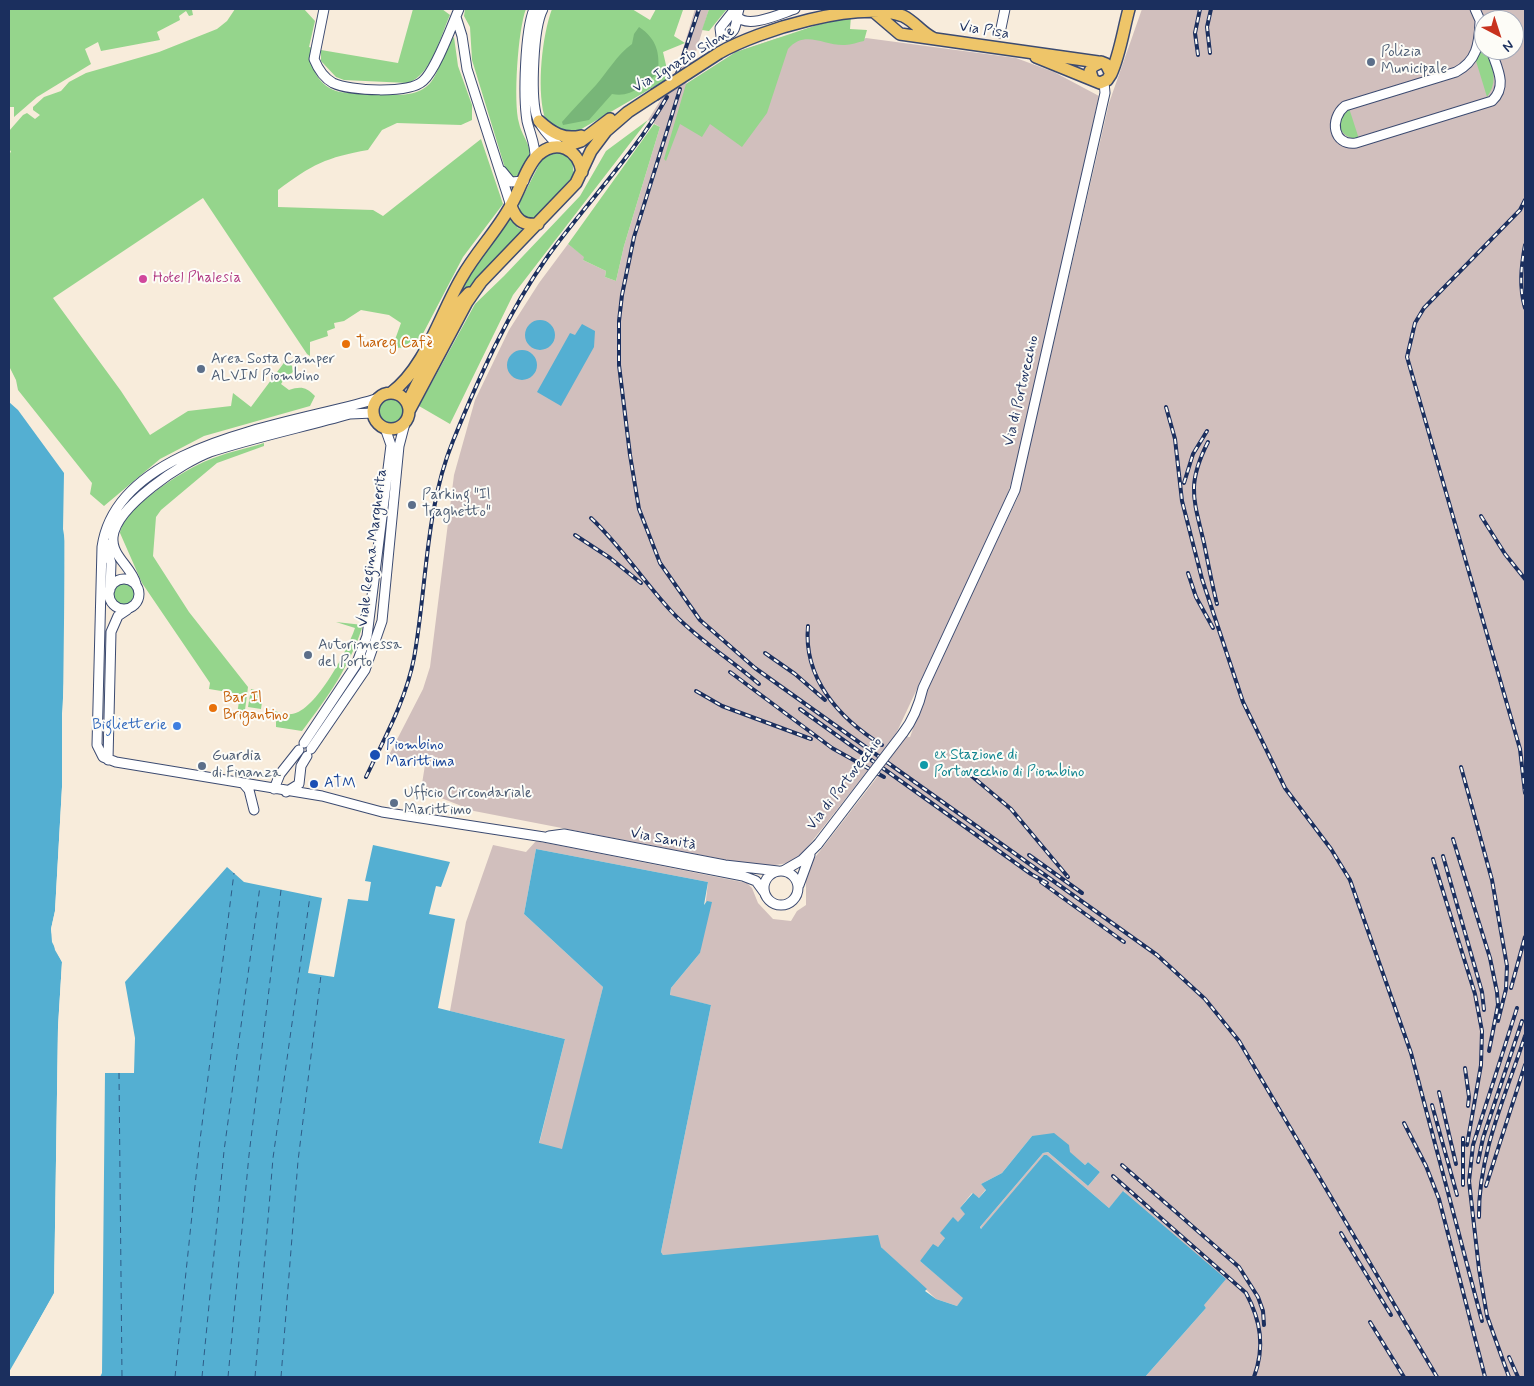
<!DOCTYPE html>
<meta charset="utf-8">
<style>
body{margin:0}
#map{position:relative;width:1534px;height:1386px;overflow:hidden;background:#f8ecdb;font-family:Mynerve,sans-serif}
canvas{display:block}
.frame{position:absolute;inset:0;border:10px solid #1b2f5e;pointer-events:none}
.north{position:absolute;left:1474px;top:10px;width:50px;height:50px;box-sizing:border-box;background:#fdfcf7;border:1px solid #a3aaba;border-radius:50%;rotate:140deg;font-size:14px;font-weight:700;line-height:20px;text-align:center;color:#1b2f5e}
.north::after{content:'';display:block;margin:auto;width:18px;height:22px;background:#c8321e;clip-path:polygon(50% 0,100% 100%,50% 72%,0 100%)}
</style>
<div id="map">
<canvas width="1534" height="1386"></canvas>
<div class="frame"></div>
<div class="north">N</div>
</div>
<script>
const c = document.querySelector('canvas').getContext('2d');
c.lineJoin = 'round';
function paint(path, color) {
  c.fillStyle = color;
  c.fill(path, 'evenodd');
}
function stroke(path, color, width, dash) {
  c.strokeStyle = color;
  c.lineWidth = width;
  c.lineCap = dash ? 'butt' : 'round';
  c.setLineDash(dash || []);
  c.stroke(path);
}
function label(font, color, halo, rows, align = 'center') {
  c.font = font + ' Mynerve,sans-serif';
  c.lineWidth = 4;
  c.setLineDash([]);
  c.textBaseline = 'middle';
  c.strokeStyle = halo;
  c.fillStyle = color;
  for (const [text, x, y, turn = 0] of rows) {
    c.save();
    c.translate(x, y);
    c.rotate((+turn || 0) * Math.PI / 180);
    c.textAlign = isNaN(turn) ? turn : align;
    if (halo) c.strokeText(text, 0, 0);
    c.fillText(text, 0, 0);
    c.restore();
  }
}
paint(new Path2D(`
 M695,9h14l-23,75 50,-32 39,-13 36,-9 38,14 17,-6 150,20 38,14 45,24 -80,362 -13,41 -112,239 16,-1 22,-60 86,-180 91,-394 33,-94h383v1368h-380l61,-69 -82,-117 -15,17 -62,-53 -3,1 -62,73 -2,-2 63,-74 5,-1 40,34 12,-14 -12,-10 -3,3 -16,-13 -1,-7 -36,-9 -30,37 -21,11 5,5 -7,9 -7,-5 -12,15 6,6 -8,9 -5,-5 -8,20 -7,9 -18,14 44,37 -7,8 -21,-7 -55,-52 -218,8 -2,-3 50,-247 -41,-9 1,-8 29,-35 8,-71 -172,-33 -12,65 79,73 -40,163 -24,-6 26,-105 -115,-28 16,-89 27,-77 33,7 10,-11 211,42 5,5 6,15 15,16 18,2 6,-10 9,-6v-31l7,-14 65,-84 -10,-6 -62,79 -10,10 -8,4 -25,4 -289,-56 -53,-21 4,-25 -37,-8 35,-68 7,-22 24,-192 21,-75 34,-70 30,-47 29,-39 17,13 -2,3 23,11 -1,6 11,4 8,-35 36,-119 -12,-7 19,-30 11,-24zM1484,20h30v30h-30z`), '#d1bfbd');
paint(new Path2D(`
 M9,9h186l-3,1 1,5 -4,1 -3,-5 -7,5 1,4 -23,12 3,8 -59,11 -3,-9 -13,7 6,15 -54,33 -23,20v-10h-5z
 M235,9h69l11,12 -6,26 4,1c-6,18 7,40 27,44 11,2 23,1 34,1 16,1 34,5 49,-4 19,-11 16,-39 31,-52l4,29 14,39v15l-11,5 -64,-2 -15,7 -14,20c-41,7 -57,15 -90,40v17l95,3 10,6 98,-77 22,65 -40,53 -47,90 -24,1 9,-25 -12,-8 -28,-5 -17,11 -10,2 1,5 -8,3 1,5 -18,6v14l-3,-2 -104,-156 -150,100 68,93 29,44 38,-24 43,-5 2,-13 18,14 35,-47 6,6 1,6 -8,6 -4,6 8,6c12,-4 17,-3 26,6l-5,10 -106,30 -44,23 -56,47 -14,-12 2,-11 -74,-93 -2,-10 -7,-14v-210l2,-5 -2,-1v-19l14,-16 4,-2 8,6 5,-4 -7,-5v-3l11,-10 17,-6 8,-9 17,-9 73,-21 58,-23 10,-8z
 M413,9h29l8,6c-10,22 -18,59 -42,68l-64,-3 -8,-3 -15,-16v-11l77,13z
 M465,9h61c-8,20 -13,93 -7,114 2,10 9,18 11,29l-4,12 -11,14 -6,-2 -4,-8 -33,-108 -2,-33 -6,-11z
 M552,9h80l18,11 6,-11h24l3,1 -9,26 11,7 -22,9 6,26 -91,53 -21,-1c-5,-4 -11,-9 -13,-15 -7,-29 -2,-79 8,-106z
 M709,9h18l-18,22 -7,-1z
 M851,16l-1,13 17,1 -3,11c-6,1 -13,4 -19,4 -21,1 -40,-16 -57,4l-21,64 -25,34 -32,-23 -8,13 -22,-13 -14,37 -2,-2 22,-75 50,-32 78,-26z
 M1482,37l2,13h3c5,17 12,31 0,47l-11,-36 6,-14z
 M1349,108l10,31c-20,0 -27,-20 -10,-31z
 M648,120l-135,175 -63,129 -31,-18 56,-102 29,-28 76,-80 26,-45z
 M654,124l6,3 -36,119 -8,35 -11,-4 1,-6 -23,-11 1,-3 -16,-13z
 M552,152l11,1 9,7 2,15 -36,40c-6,5 -11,4 -17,0l-2,-11 23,-45z
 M510,218l8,10 8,3 -69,69 -48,89 -2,-1 63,-117z
 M379 411a12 12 0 1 1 24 0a12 12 0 1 1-24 0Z
 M264,443v3l-47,17 -56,47 -5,7 -3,39 36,56 59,75 -3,23 12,2v5l-20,-2 3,-21 -31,-5 1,-6 -68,-100 -22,-50c4,-25 62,-62 86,-72 18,-8 39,-12 58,-18z
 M114 594a11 11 0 1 1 22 0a11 11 0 1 1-22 0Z
 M336,622l27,3c-13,41 -35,72 -61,106l-26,-4v-6l-11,-2 1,-10c7,1 19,6 26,5 24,-3 56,-65 63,-86z
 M251,689l9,2 -1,10 3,1 -1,7 -13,-2z`), '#95d58c');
paint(new Path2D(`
 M639,27c18,12 21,26 19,46 -14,12 -27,25 -46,21l-23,26 -26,5 -1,-3c11,-13 23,-25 34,-37 12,-14 21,-30 36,-41l2,-10z`), '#78b678');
paint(new Path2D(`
 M525 335a15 15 0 1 1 30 0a15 15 0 1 1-30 0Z
 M582,324l13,7 -1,16 -33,59 -24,-14 33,-59 5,2z
 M507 365a15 15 0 1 1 30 0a15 15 0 1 1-30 0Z
 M9,402l9,8 46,63 -1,56 2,12 -3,246 -7,124 -4,18 4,21 7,12 -4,65 -4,267 -45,78z
 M373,845l77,17 -9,25 -5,-1 -7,28 26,5 -17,89 127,31 -26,104 23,6 41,-162 -79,-73 12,-65 172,33 -4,23 3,-4 5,1 -12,51 -29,35 -1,7 41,10 -50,247 2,3 215,-20 3,12 46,42 -2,2 11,8 21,7 6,-8 -43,-37 13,-17 5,3 7,-9 -5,-5 13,-16 5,5 7,-8 -5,-6 13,-15 6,5 7,-8 -5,-6 21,-11 30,-37 22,-3 15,12 1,7 15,13 3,-3 12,10 -12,14 -40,-34 -5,1 -63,74 1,2 63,-74h3l62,53 14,-17 103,88 -22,26 2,3 -61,69h-1045l2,-4 3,-300h29l1,-35 -10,-56 102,-115 17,15 78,16 -14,75 26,4 14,-78 20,2 3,-19 -6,-1z`), '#54afd2');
paint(new Path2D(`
 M64,473l2,1 -1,55 3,12 -1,127 -3,45v75l-7,123 -4,18 1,12 10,21 -3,65 -5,267 -7,14 -40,66 45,-81 4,-266 4,-65 -10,-20 -1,-13 4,-18 7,-124v-74l3,-45z`), '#f8ecdb');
stroke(new Path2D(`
 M119,1073l3,304
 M175,1377l24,-229 35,-275
 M202,1377l22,-226 36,-265
 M228,1377l21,-222 32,-265
 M255,1377l18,-219 37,-262
 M281,1377l17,-216 23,-186`), '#2f5c87', 1, [6, 5]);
const minor = new Path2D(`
 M324,9l-10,50c4,10 10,19 19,24 17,8 76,11 90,-2 13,-11 29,-56 36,-72
 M534,9c-9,22 -11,87 -7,112 3,13 9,24 8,38
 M543,9c-10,19 -12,84 -7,105 3,12 14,23 23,32
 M735,9l-15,19 1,8c18,0 14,-16 18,-27
 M1475,9l8,18
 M737,16c10,14 45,-3 58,-7
 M456,17l6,19 5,33 44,137
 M1480,22c-1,22 -3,39 -24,50l-111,34c-16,13 -12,40 11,37l136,-42c16,-15 5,-33 -1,-51
 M1000,33l5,-24
 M502,171l9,11 13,-1
 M379,398c-82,26 -262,43 -277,149l-5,198 6,12 13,5 206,34 60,16 162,25 199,39 13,5 8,11
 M105,543l6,20 -1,27
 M109 594a15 15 0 1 1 30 0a15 15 0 1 1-30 0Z
 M136,584c-4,-17 -25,-28 -23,-47 3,-31 70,-75 97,-85 46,-15 94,-25 140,-38l23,-1
 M903,733c11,-14 16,-28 20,-45l92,-198 90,-397 -1,-11
 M304,743l52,-78 11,-29 23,-183 1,-8 -6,-17
 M311,749l54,-79 17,-49 17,-175 6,-23
 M108,760l3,-128 7,-16 9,-6
 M243,783l6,7 5,20
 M274,789l6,-15 19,-24
 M286,792l13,-8 2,-18 6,-10
 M549,836l15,-2 161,31 53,6
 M764 888a17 17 0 1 1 34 0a17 17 0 1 1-34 0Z
 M783,871l19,-11 16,-16
 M799,885l11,-30`);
const major = new Path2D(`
 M873,11l27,23 198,28
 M719,53c40,-23 139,-53 184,-37 11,5 19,17 30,22
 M1036,57l64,26 7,-3 4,-6 -5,-10 -5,-2 -8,4 -3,5 3,9
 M1111,74c9,-20 12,-43 18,-65
 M539,121c13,12 25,19 42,15
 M563,147l18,-6 29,-22
 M511,206c5,13 11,20 27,18
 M391,393c35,-26 49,-79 71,-116 14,-25 35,-46 49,-72 9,-15 15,-38 27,-50 19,-17 40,-6 44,17
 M373 411a18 18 0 1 1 36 0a18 18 0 1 1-36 0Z
 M410,398l44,-89 15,-16
 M409,411l58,-109 14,-20 95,-99 15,-32 15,-20 22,-19 26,-17`);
stroke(minor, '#3c4b71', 11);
stroke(major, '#3c4b71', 14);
stroke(minor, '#fff', 9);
stroke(major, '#eec569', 11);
const rail = new Path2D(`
 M1210,53l-3,-26 4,-18
 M1198,55l-3,-22 5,-24
 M677,74l22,-65
 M680,89l-46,148 -12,58 -3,26v44l11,90 9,54 21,54 40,57 55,48 402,287 48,44 34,42 198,336
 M1525,200l-5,10 -96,98 -9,15 -8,34 113,392 5,44
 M1525,245c-4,22 -6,42 0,63
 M1166,407l9,32 7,62 20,78 41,123 42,86 46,61 19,31 61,173 71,268
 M1208,442c-22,43 -14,58 -4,101 4,20 8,41 13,61
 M1184,483l9,-29 14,-23
 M1481,516l24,38 20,25
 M591,518c30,28 52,63 80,93 26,28 59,48 88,73
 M575,535l35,23 31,25
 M1188,573l8,24 17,31
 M808,626c-5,53 32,93 74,119
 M765,653l30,21 30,26
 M730,672l102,76 52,29
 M696,691l26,15 89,33
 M800,709l231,165 16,9
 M1461,767l31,113 15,86 -1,23 -8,32
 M968,773l43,36 57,68
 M366,777c18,-38 40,-77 48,-119 13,-72 11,-149 39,-217 26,-64 55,-129 95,-185 39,-54 86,-101 119,-159
 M1453,839l37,119 7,34 1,13 -9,46
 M1029,855l53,38
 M1443,856l39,136 2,18
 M1433,859l42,135 7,37 -1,34 -14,80
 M1041,882l83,60
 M1511,988l14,-51
 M1465,1068l4,29 -1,9
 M1439,1092l17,72
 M1432,1105l25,90
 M1404,1123l22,43 13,33 46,178
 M1478,1162l5,-24 39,-117
 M1122,1165l117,102 19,30 5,14 1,14
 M1113,1176l133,117c15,28 19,54 8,84
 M1463,1185v-47
 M1486,1186l39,-121
 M1479,1217c-1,-62 27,-123 46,-181
 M1341,1233l50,82
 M1370,1322l34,55
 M1509,1357l9,20
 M1509,1377l-22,-61 -8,-47 -10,-88 4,-36 44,-137`);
stroke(rail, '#1b2f5e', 4);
stroke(rail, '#fdfcf7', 2, [5.5]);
const minorBridge = new Path2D(`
 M818,844l85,-111`);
const majorBridge = new Path2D(`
 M654,95l65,-42`);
stroke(minorBridge, '#3c4b71', 11, []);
stroke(majorBridge, '#3c4b71', 14, []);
stroke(minorBridge, '#fff', 9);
stroke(majorBridge, '#eec569', 11);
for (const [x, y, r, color] of [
 [1371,62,5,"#5c6f8a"],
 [143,279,5,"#d1479c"],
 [346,344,5,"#e8710a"],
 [201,369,5,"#5c6f8a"],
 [412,505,5,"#5c6f8a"],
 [308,655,5,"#5c6f8a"],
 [213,708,5,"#e8710a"],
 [177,726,5,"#3f7fe0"],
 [375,755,6,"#1a4fb4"],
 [924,765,5,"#0f9aa8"],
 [202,766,5,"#5c6f8a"],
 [314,784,5,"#1a4fb4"],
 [394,803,5,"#5c6f8a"]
]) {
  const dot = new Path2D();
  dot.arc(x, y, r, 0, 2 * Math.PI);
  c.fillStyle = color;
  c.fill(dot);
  stroke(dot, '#fdfcf7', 2);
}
label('15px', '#1b2f5e', '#fdfcf7', [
 ["Via Pisa",984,31,9],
 ["Via Ignazio Silone",684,60,-31],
 ["Via di Portovecchio",1022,391,-77],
 ["Viale Regina Margherita",373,548,-83],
 ["Via di Portovecchio",845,784,-52],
 ["Via Sanità",663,840,11]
]);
label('15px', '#4e5e75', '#fdfcf7', [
 ["Polizia",1381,53],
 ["Municipale",1381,70],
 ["Area Sosta Camper",211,360],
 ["ALVIN Piombino",211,377],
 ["Parking \"Il",422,496],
 ["Traghetto\"",422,513],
 ["Autorimessa",318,646],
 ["del Porto",318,663],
 ["Guardia",212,757],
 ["di Finanza",212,774],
 ["Ufficio Circondariale",404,794],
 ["Marittimo",404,811]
], 'left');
label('15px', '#b23c85', '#fdfcf7', [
 ["Hotel Phalesia",153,279]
], 'left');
label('15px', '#c56008', '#fdfcf7', [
 ["Tuareg Cafè",356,344],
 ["Bar Il",223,699],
 ["Brigantino",223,716]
], 'left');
label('15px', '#366cbe', '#fdfcf7', [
 ["Biglietterie",167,726]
], 'right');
label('15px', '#164399', '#fdfcf7', [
 ["Piombino",386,746],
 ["Marittima",386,763],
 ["ATM",324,784]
], 'left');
label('15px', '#0d838f', '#fdfcf7', [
 ["ex Stazione di",934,756],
 ["Portovecchio di Piombino",934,773]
], 'left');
</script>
